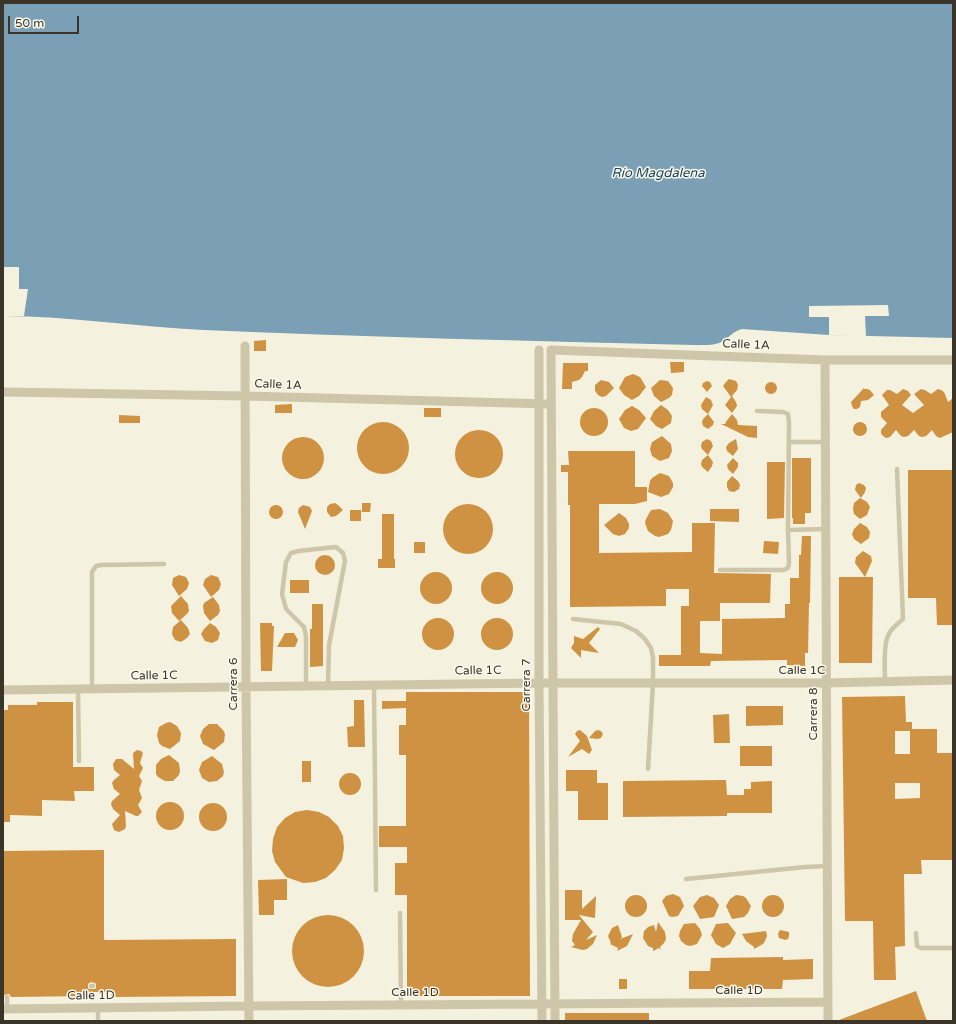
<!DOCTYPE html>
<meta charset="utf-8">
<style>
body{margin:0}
#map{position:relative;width:956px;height:1024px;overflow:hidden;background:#f4f1de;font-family:"Varela Round",sans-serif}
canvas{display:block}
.frame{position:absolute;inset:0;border:4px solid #3a3429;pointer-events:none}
.scale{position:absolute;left:8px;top:16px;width:71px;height:18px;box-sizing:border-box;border:2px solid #3a3429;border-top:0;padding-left:5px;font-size:12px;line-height:14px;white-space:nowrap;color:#3a3429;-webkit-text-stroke:3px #fbf9eb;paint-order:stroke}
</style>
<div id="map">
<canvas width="956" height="1024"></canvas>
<div class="frame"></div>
<div class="scale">50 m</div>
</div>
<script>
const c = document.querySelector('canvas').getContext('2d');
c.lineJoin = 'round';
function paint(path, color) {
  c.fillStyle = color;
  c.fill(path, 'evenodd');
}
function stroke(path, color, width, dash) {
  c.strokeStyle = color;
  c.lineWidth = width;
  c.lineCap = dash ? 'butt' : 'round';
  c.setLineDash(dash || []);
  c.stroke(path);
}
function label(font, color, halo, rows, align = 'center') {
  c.font = font + ' "Varela Round",sans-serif';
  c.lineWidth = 3;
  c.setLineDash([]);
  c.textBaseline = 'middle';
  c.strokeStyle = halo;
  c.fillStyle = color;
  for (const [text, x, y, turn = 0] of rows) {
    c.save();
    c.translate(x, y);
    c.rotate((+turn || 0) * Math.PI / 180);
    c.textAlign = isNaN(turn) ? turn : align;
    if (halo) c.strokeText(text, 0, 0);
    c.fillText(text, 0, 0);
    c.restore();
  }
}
paint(new Path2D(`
 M3,3h950v335l-124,-3 -87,-6c-9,2 -12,8 -19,12 -8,5 -20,4 -29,4 -163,-4 -327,-8 -490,-15 -67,-3 -134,-14 -201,-14z`), '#7b9fb4');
paint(new Path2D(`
 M3,267h16v22h9l-4,27h-21z
 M888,305l1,11h-24l1,21 -37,-2v-18h-20v-11z`), '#f4f1de');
paint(new Path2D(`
 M266,340v11h-12v-10z
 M670,362h14v10l-13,1z
 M563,363h25v8h-3l-3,6 -3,3 -7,2v7h-10z
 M633,374l7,3 6,10 -7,9 -7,4 -8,-5 -5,-7 6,-11z
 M729,379l7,2 2,4 -1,5 -5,6 4,6 1,4 -5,7 -7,-8 6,-8 -8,-11 3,-4z
 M601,380l8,2 5,6 -8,8 -4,1 -4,-2 -3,-4v-6z
 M660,380l8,1 5,7 -1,7 -3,3 -8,4 -7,-6 -3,-8z
 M707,381l3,1 2,4 -5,6 -5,-6 1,-3z
 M765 388a6 6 0 1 1 12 0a6 6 0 1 1-12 0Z
 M864,388v1h3l3,1 4,5 -6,5 -7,1 -1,6 -3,2h-3l-2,-3 -1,-4z
 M903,389l5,2 3,4 -9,10 11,8 11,-8 -10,-11 7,-5 4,1 6,4 7,-5 3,1 3,2 4,10 5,-4v34l-13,6 -4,-2 -4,-6 -6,6 -4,1 -3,-1 -5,-6 -6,6 -4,1 -3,-1 -5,-6 -6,7 -4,1 -3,-2 -2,-3v-3l6,-7 -6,-6v-5l8,-7 -7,-10 5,-5h3l7,4z
 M706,397l5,3 2,5 -5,9 -6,-5 -1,-4z
 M292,404v9h-17v-8z
 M661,405l7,5 4,6 -1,7 -9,6 -6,-3 -6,-7 4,-8z
 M632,406l7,4 7,8 -8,11 -7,2 -7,-3 -5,-9 6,-9z
 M424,408h17v9h-17z
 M580 422a14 14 0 1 1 28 0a14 14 0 1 1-28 0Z
 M708,414l6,8 -1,3 -5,4 -5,-3 -1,-4 1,-3z
 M732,414l5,6 1,5 19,1v12l-9,-1 -27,-13h5l-1,-1z
 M119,415l21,1v7h-21z
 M853 429a7 7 0 1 1 14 0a7 7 0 1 1-14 0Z
 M357 448a26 26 0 1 1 52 0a26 26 0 1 1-52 0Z
 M455 454a24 24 0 1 1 48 0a24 24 0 1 1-48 0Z
 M662,436l9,8 1,7 -3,7 -9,3 -8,-5 -2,-7 2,-7z
 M282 458a21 21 0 1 1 42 0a21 21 0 1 1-42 0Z
 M707,439l4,2 2,5 -5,9 -6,-6 -1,-3 1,-4z
 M736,439l2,10 -5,7 -6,-5 -1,-4 3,-4z
 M568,451h67v36h12v14l-12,3h-36v49l93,-1v-29h23l-1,50 57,1 -1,29h-50v18h-20v32l22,1v-35l63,-1v-14h5v-26h9v-23h2l1,-19h9l-1,67h-1l-1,50h-3v13l-18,-1v-5l-76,1 -1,5h-51v-11h22v-49h8v-17h-23v17l-96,1v-102h-2v-33h-7v-7h8z
 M708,455l5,7 -1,4 -4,6 -6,-5 -1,-3 1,-4z
 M733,458l5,5v4l-5,7 -5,-5 -1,-4z
 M792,458h19v55h-6v11h-12v-6h-1z
 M767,462h18l-1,56 -17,1z
 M908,470h45v155h-16l-1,-27h-28z
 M660,473l9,3 4,7v4l-4,7 -8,3 -13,-5 2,-11 2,-3z
 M732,476l6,5 2,4 -1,4 -5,3 -5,-1 -2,-4v-5z
 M859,483l5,2 2,3 -1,4 -4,6 -6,-8 1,-5z
 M860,498l7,4 3,5 -3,8 -7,4 -6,-5 -1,-5 1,-6z
 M335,503l3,2 5,5 -7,6 -5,1 -4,-5v-5l3,-3z
 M362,503h9l-1,9h-8z
 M443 529a25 25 0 1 1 50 0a25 25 0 1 1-50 0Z
 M303,505l7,2 2,4 -7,18 -7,-17 1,-4z
 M269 512a7 7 0 1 1 14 0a7 7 0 1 1-14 0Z
 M660,509l8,4 5,8 -2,9 -3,4 -9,3 -4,-1 -7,-5 -3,-8 1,-4 5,-9z
 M710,509h29v13l-29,-1z
 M350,510h11v11h-11z
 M619,513l7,5 3,6v4l-4,6 -6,2 -6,-2 -9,-9z
 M382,514h12v45h1v9h-17v-9h4z
 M860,523l7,4 3,5 -1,6 -8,6 -7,-5 -2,-5 2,-5z
 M764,541l15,1 -1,12 -15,-1z
 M414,542h11v11h-11z
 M863,551l8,5 1,5 -7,16h8l-1,86h-33v-86h26l-10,-14 1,-6z
 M315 565a10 10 0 1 1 20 0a10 10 0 1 1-20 0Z
 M481 588a16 16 0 1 1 32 0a16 16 0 1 1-32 0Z
 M420 588a16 16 0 1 1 32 0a16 16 0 1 1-32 0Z
 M179,575l7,2 3,6 -2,6 -8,7 -7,-11 1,-7z
 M211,575l7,2 3,7 -2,6 -8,7 -8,-12 2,-6z
 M290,580h19v13h-19z
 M181,596l7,8 1,7 -2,3 -8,7 -7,-8 -1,-7z
 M213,597l6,8 1,6 -2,4 -8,6 -6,-8 -1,-7 1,-3z
 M312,604h11v62l-13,1v-38h2z
 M422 634a16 16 0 1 1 32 0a16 16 0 1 1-32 0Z
 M481 634a16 16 0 1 1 32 0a16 16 0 1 1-32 0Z
 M181,620l7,8 2,6 -3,4 -6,4 -6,-2 -3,-6 1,-7z
 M210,623l6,4 4,6 -2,7 -6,3 -7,-2 -4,-7 3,-5z
 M260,623h12v3h2l-2,45h-11z
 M598,627l2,2 -11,14 10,10 -18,-3v8l-10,-10 3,-5v-7l9,3z
 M285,633h9l4,7 -3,7h-18z
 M406,692h123l1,304h-123v-101h-12v-32h12v-16h-28v-21h27v-71h-7v-30h7v-17l-24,1v-8h24z
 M905,696l1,26h6v7h25v24h16v107h-32l1,14h-18l1,72 -10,1 1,33h-22l-1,-59h-28l-3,-224zM895,731h15v23h-15zM895,783h25v15l-25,1z
 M354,700h10l1,47h-17l-1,-20 7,-1z
 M37,702h36v65h21v24h-20l1,10 -33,-1v16l-32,-1v7h-7v-112h5v-5h29z
 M746,706h37v19l-37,1z
 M729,714l1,29h-16l-1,-28z
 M170,722l7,4 4,7 -1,8 -10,8 -8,-3 -3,-3 -2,-8 2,-8 7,-4z
 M209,724h8l6,6 2,4 -1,8 -10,8 -11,-6 -3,-8 3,-7z
 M580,730l7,6 5,14 -3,4 -7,-5 -14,8 12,-16 -5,-7 2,-3z
 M598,730l3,1 2,3 -2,4 -3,1 -9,-1 6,-7z
 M740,746h32v20h-32z
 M137,750l4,1 2,2 -3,10 3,5 -4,8 3,5 -3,9 3,8 -4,7 4,7 -4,4h-2l-11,-5 1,15 -1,3 -6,3 -3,-1 -2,-1 -2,-6 8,-9 -7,-6 -2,-5 1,-3 8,-7 -6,-5 -2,-6 2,-3 6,-5 -6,-5 -1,-6 3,-5h6l12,10 -1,-16z
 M169,755l10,8 1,8 -1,4 -6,6h-8l-7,-4 -2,-3v-9l5,-6z
 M212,756l10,8 2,8 -1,4 -6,5 -8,1 -7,-4 -3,-8 3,-8z
 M302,761h9v21h-9z
 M566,770h31v13h11v37h-30v-29h-12z
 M339 784a11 11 0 1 1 22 0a11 11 0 1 1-22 0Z
 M726,780l1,15h17v-6h7v-7l21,-1v32h-45v3l-104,1v-36z
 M156 816a14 14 0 1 1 28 0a14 14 0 1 1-28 0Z
 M199 817a14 14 0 1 1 28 0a14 14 0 1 1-28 0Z
 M307,810l12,2 10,5 9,9 5,10 1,12 -2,12 -7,10 -9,8 -11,4 -12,1 -17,-6 -11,-15 -3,-11 1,-12 4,-12 8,-9 10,-6z
 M104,850v90l132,-1v57l-125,1v-5h-20v4l-80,1 -2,-3 -5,1 -1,-144zM91,982l4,1 1,1v4l-1,1h-6l-1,-1v-4z
 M287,879v21h-13v15h-15l-1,-35z
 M565,890h17v19l14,-13 -1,22 -16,-3 14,17 -7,8 11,-5 -4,9 -6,5 -4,1 -12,-3 4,-2 -3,-4 1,-7 8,-14h-16z
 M673,894l7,3 4,9 -6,10 -6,1 -3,-1 -7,-15 4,-5z
 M625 906a11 11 0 1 1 22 0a11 11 0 1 1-22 0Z
 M762 906a11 11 0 1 1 22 0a11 11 0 1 1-22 0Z
 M707,895l7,3 5,7 -5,12 -14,2 -7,-13 7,-9z
 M736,895l7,1 3,2 5,8 -3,7 -4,4 -12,2 -6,-13 4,-7z
 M292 951a36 36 0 1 1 72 0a36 36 0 1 1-72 0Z
 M658,922l7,10 1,7 -2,4 -4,4 1,3 -2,-2 -6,3v-3l-5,-2 -5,-8 1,-7 4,-4 6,-2 2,7z
 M695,923l5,6 2,6 -5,9 -7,2 -4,-1 -5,-4 -2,-5 1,-5 4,-7z
 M728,923l8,10 -6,11 -7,4 -7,-4 -5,-9 5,-11z
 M618,925l4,12 -2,2 13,-5 -6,12 -10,5 1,-3 -8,-4 1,-1 -3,-7 4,-8z
 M780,930l9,2v4l-1,3 -3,1 -6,-2 -1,-4z
 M766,931l1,5 -2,5 -2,3 -9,5v-2l-8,-6 -4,-7z
 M783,957v3l30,-1v20l-30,1 -1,9h-93v-18h21l1,-13z
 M619,979h8v10h-8z
 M916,991l11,30h-88v-1z
 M565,1013h84v8h-84z`), '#ce9242');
stroke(new Path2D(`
 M789,442h36
 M788,530l37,-1
 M720,570h64l4,-2 1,-5 -1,-33 1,-108 -1,-8 -5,-2 -26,-1
 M573,619l48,5 15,7 9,8 6,9 2,10v25l-5,86
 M885,681c0,-11 -2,-35 3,-45 2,-7 10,-12 15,-17l-6,-150
 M374,685l2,205
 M306,686v-50l-2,-9 -18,-18 -4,-15 4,-32 5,-9 7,-2 38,-4 7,6 2,8 -16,84 -1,41
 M78,689l1,72
 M92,689v-117l4,-6 5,-1 63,-1
 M686,879l119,-12 22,-1
 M400,913l1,92
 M916,933l1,13 4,2h32
 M91,986h2
 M98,1008v13
 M7,1009v-12`), '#cec6a9', 4.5);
stroke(new Path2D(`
 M245,346l1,341 3,334
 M539,350v333l3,338
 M825,360l3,661
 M3,392l242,4 306,8
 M3,690l536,-7h287l127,-3
 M3,1009l245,-3 579,-4
 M555,1021l-4,-671 274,10h128`), '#cec6a9', 9);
label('12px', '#3a3429', '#fbf9eb', [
 ["Calle 1A",746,345,2],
 ["Calle 1A",278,385,2],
 ["Calle 1C",478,671,-1],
 ["Calle 1C",802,671],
 ["Calle 1C",154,676,-1],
 ["Carrera 6",234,684,-90],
 ["Carrera 7",527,685,-90],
 ["Carrera 8",814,714,-90],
 ["Calle 1D",739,991],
 ["Calle 1D",415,993],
 ["Calle 1D",91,996,-1]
]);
label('italic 13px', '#1b445f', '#fbf9eb', [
 ["Río Magdalena",658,174]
]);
</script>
